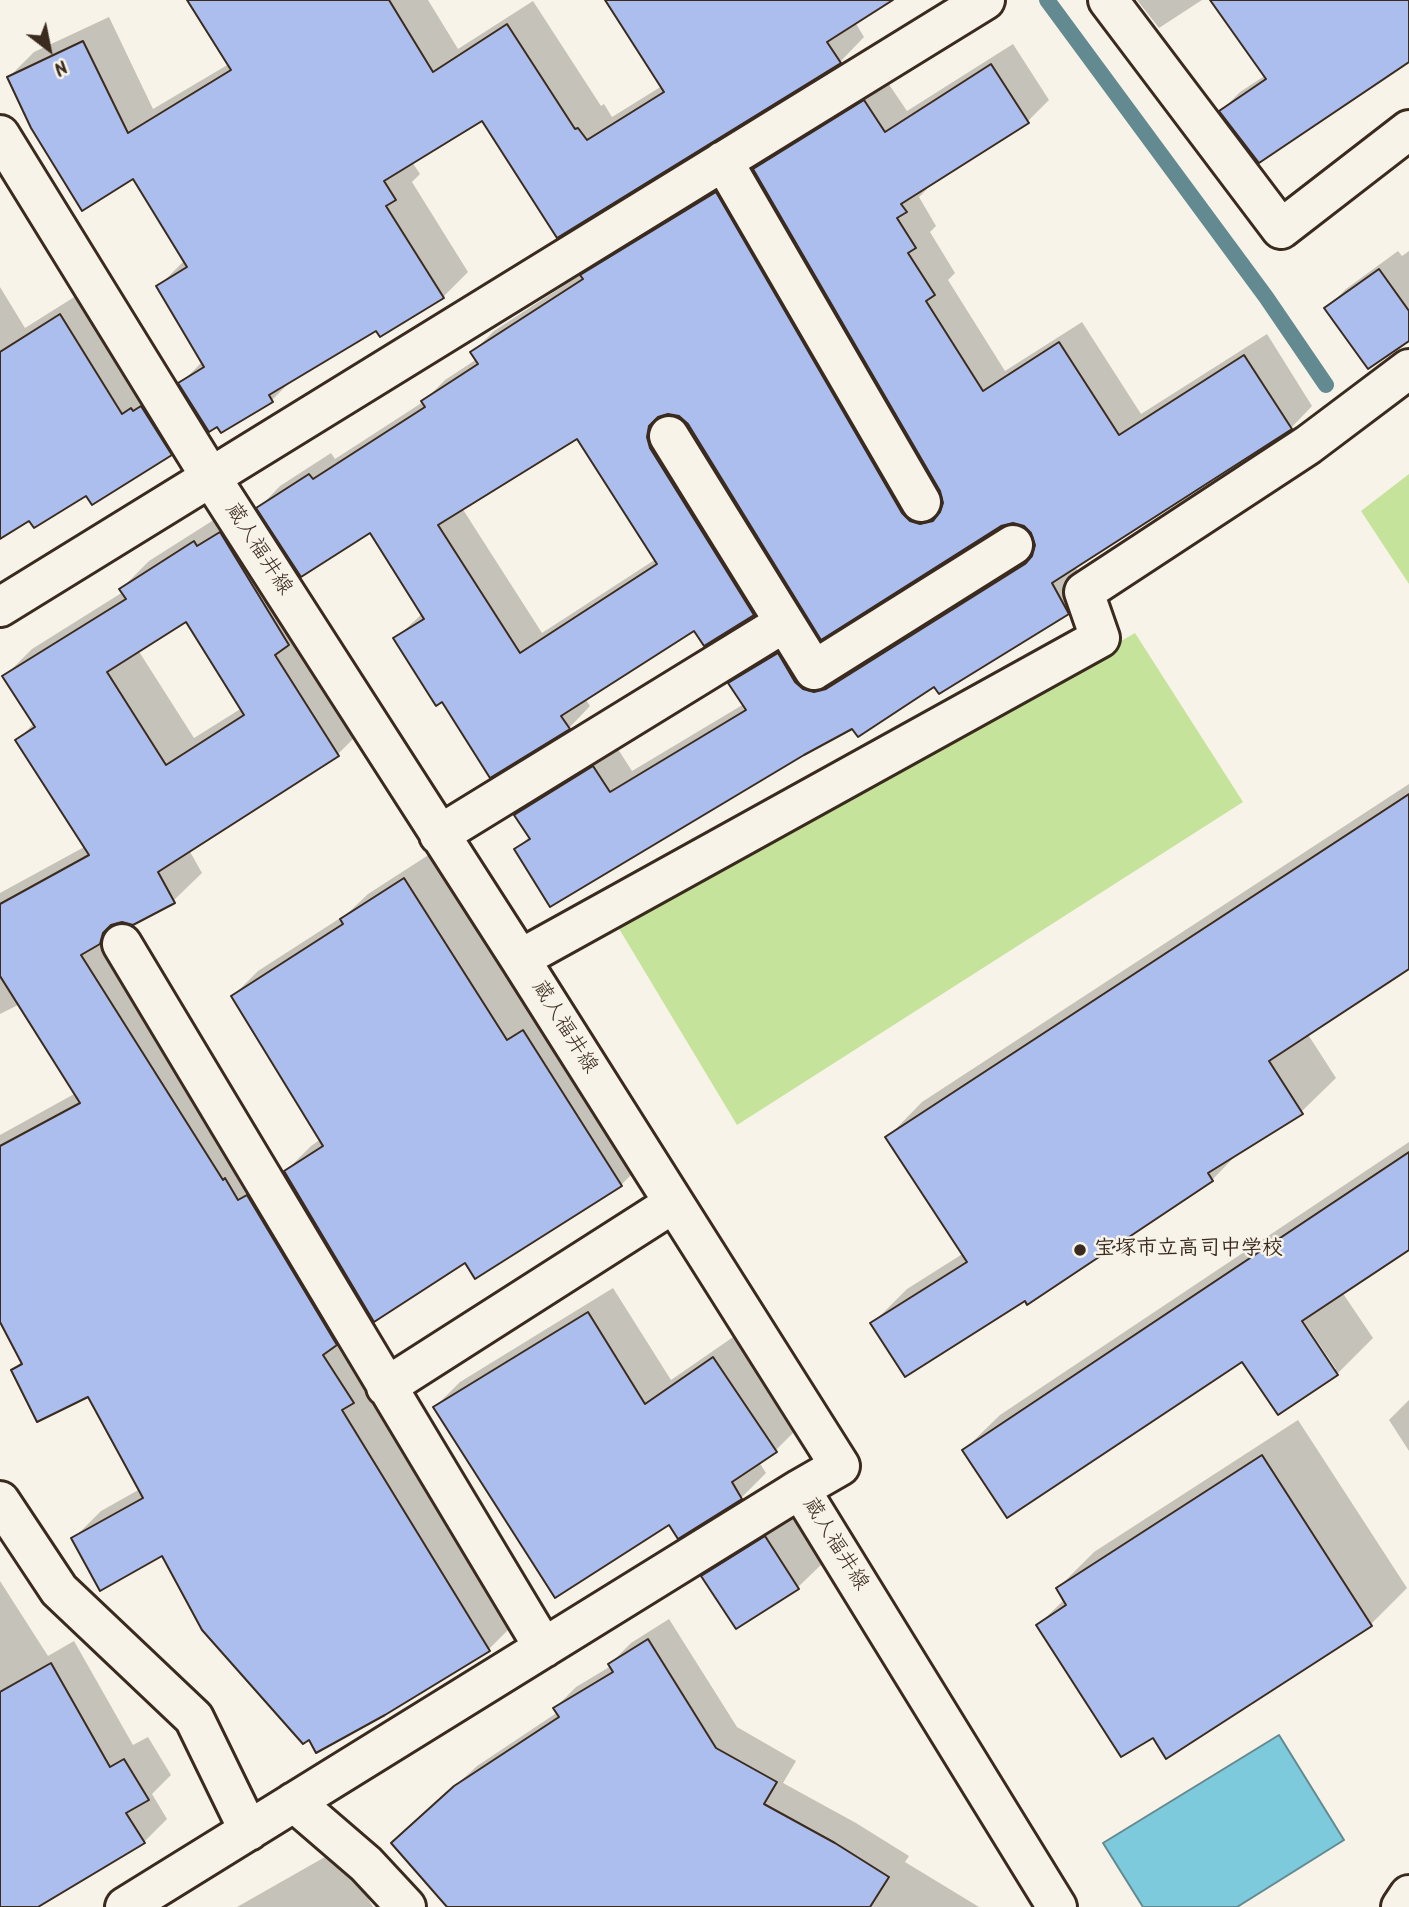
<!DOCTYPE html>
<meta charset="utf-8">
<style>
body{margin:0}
#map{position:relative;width:1409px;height:1907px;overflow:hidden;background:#f7f3e8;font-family:Kalam,sans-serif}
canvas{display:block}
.north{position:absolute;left:14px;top:14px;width:70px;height:70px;-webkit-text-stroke:5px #f7f3e8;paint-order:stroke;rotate:148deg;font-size:19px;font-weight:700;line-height:28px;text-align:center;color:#3b2a1e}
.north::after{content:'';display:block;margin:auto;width:24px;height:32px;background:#3b2a1e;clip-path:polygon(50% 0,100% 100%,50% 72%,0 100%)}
</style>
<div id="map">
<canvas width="1409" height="1907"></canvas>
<div class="north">N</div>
</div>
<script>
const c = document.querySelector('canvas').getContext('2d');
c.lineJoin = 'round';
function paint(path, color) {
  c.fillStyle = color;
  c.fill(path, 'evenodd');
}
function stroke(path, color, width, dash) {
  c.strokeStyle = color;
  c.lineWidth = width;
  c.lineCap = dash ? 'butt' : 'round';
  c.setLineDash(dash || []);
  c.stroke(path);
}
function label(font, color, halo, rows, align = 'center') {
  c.font = font + ' Kalam,"Klee One",sans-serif';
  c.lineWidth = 5;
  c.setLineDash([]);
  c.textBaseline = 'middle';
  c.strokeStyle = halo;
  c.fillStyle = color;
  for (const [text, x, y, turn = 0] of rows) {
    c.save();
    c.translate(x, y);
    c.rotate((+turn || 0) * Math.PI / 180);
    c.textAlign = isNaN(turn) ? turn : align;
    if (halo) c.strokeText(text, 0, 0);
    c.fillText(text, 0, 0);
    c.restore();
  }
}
paint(new Path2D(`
 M1409,474v110l-48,-73z
 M1135,633l108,169 -506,323 -119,-198z`), '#c5e39a');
const water = new Path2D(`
 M1279,1735l65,105 -107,67h-94l-40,-64z`);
paint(water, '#7dcadc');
stroke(water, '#638a90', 2);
paint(new Path2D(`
 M196,0h232l30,49 75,-48 68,105 3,-2 8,13 50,-31 -55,-86h283l-35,22 9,15 -24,25 -283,174 -75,-118 -70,44 8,12 -8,8 56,90 -25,25 -66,32 -83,49 -22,22 -50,31 -41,-48 22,-22 -45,-74 27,-27 -51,-84 -125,-99 25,-25 75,-35 44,92 76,-45z
 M1137,0h65l-43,28z
 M1213,0h196v60l-188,51 19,-19 26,-17z
 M1013,44l36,56 -21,21 -103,65 2,3 -8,8 17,29 -6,6 25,41 -7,7 57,91 77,-49 59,92 126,-80 45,72 -21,22 -216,138 14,25 -22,22 -214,113 -337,123 14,-13 -14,-21 22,-22 78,-47 16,25 112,-67 -14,-21 22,-21 48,-30 49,36 186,-117 2,-6 -4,-12 -8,-9 -12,-3 -12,4 -179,112 -133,-214 -9,-8 -12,-2 3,13 104,167 -22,21 -58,14 -110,70 5,8 -21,22 -127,-28 -47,-61 28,-26 -53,-82 -111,-23 21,-22 51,-33 4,6 88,-57 22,-22 32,-21 -5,-6 22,-22 92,-60 18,-17 134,-82 195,328 12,3 -3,-13 -187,-321 22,-21 109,-68 21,31zM578,436l78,123 -114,74 -80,-125z
 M1398,251l4,5 7,-5v88l-82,-31 19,-19z
 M0,287l25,41 62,-39 110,139 -26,26 -141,64 -30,19z
 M223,514l143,212 -28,28 -149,96 13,23 -29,28 -52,20 -10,10 406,690 -28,28 -180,89 -146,-184 -90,-15 28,-28 39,-22 -51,-95 -76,-24 9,-9 -22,-43v-183l76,-42 -56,-89 -20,10v-121l86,-47 -68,-106 16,-17 -30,-46 28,-28 91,-57 -2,-3 28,-28zM187,619l55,89 -48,30 -56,-88z
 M1409,784v183l-102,66 29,45 -35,34 -58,36 -31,32 -187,118 -152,25 34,-34 57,-36 -76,-116 34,-35z
 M430,854l103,162 15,-10 98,154 -25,25 -155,76 -180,-90 25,-25 10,-7 -88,-143 25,-25 90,-58 20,-19z
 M1409,1142v106l-67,44 31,46 -36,36 -95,-15 -278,91 36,-35zM1298,1313l38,56h-5l-36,-54z
 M613,1288l58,92 68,-47 62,92 -25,25 -17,12 7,11 -25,25 -63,39 -9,-14 -234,-116 25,-25z
 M1409,1400v51l-20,-31z
 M1298,1420l109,168 -36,36 -218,111 -115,-110 27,-26 -7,-11 36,-36z
 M791,1512l32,51 -26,25 -93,-12 25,-25z
 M0,1581l48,75 26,-15 59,104 15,-8 23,38 -19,19 15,25 -23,23 -110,65h-34z
 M669,1619l68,108 59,34 -13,22 73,40 53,33 -4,6 74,45h-515l-68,-67 81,-74 81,-54 -3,-4 21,-21 35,-21 -1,-2 21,-21z
 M339,1849l34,58h-136z`), '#0003');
stroke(new Path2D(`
 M1047,0l219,297 60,88`), '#638a90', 16);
const building = new Path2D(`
 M187,0h202l44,72 74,-48 68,105 3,-1 9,12 77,-48 -59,-92h288l-66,42 14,21 -284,175 -75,-117 -98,60 12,19 -10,6 58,92 -64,39 -4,-6 -107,64 4,7 -52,31 -4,-6 -8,5 -31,-49 26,-16 -48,-81 31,-19 -54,-88 -51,32 -51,-83 -24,-51 76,-36 45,92 103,-63z
 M1210,0h199v62l-150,101 -40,-52 47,-32z
 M991,64l38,59 -128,81 6,8 -10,6 19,30 -8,5 27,42 -9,6 57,90 76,-49 60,93 125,-80 48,74 -240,154 17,31 -130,80 -5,-7 -76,50 -6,-8 -48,26 -254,152 -36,-58 16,-10 -16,-24 79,-49 17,26 136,-82 -18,-27 50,-30 17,29 8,7 11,3 12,-3 199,-125 7,-8 3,-11 -4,-12 -7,-7 -11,-3 -12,3 -180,114 -133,-216 -9,-8 -11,-2 -10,3 -9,9 -2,11 3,11 104,167 -50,31 -10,-15 -133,85 9,13 -80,49 -48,-76 -6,4 -43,-68 31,-19 -54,-86 -69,44 -45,-69 53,-34 4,5 112,-72 -4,-6 57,-37 -8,-12 113,-73 -3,-4 136,-83 186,321 8,8 10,3 13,-3 7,-9 3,-9 -3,-12 -187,-322 111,-69 21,32zM577,439l80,125 -137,89 -82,-128z
 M1379,269l30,42v30l-41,28 -44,-61z
 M60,314l62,100 9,-6 2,3 8,-5 31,49 -80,50 -6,-9 -52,32 -5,-7 -29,18v-187z
 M220,532l69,113 -14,10 64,101 -181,116 17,31 -42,22 -11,-3 -11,3 -8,8 -3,11 -19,11 142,225 2,-2 13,22 9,-5 90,150 -14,10 31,48 -12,7 148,241 -105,64 -69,38 -7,-13 -6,4 -101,-114 -40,-74 -62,35 -29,-53 72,-40 -55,-101 -51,25 -26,-52 11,-6 -22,-42v-176l80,-43 -80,-127v-72l89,-49 -74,-115 20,-13 -33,-51 124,-77 -7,-10 75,-48 3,5zM186,622l58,93 -78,50 -59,-93z
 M1409,794v175l-140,92 34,53 -95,59 5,8 -186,124 -2,-4 -120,76 -35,-54 97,-61 -82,-125z
 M404,878l103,162 16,-10 99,156 -147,93 -10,-16 -91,59 -90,-151 39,-25 -92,-150 112,-72 -3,-5z
 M1409,1152v98l-107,71 36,54 -60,40 -36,-53 -235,156 -45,-68z
 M588,1312l57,92 68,-47 64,95 -45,30 10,17 -64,40 -9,-14 -114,73 -122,-191z
 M1262,1455l110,171 -206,133 -13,-21 -32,19 -85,-132 30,-20 -10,-17z
 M765,1536l34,53 -63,40 -35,-53z
 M648,1639l68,109 61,34 -13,22 71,39 54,34 -19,30h-423l-56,-64 63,-57 105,-69 -6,-9 60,-36 -5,-8z
 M51,1663l59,104 14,-8 25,41 -23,13 19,30 -107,64h-38v-215z`);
paint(building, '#acbeed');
stroke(building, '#3b2a1e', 2);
const minor = new Path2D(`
 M1108,0l173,229 128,-99
 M0,135l210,341 310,483 320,507 -40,23 257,418
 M723,161l198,341
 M669,436l145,234 199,-125
 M0,607l985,-607
 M439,835l345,-212
 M122,944l422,704
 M520,959l580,-321 -16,-46 224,-147 101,-76
 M386,1387l288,-184
 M0,1501l59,89 135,128 55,113
 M294,1802l72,62 40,43
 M125,1907l675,-418
 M1401,1907l8,-12`);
stroke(minor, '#3b2a1e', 44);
stroke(minor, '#f7f3e8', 38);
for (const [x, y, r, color] of [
 [1080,1250,7,"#3b2a1e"]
]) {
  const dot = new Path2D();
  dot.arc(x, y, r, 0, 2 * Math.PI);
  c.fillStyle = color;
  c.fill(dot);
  stroke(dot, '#f7f3e8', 2.5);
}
label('21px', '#3b2a1e', '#f7f3e8', [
 ["蔵人福井線",257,550,57],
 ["蔵人福井線",563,1028,58],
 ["蔵人福井線",834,1545,58]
]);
label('bold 21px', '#3b2a1e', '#f7f3e8', [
 ["宝塚市立高司中学校",1094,1250]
], 'left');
</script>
